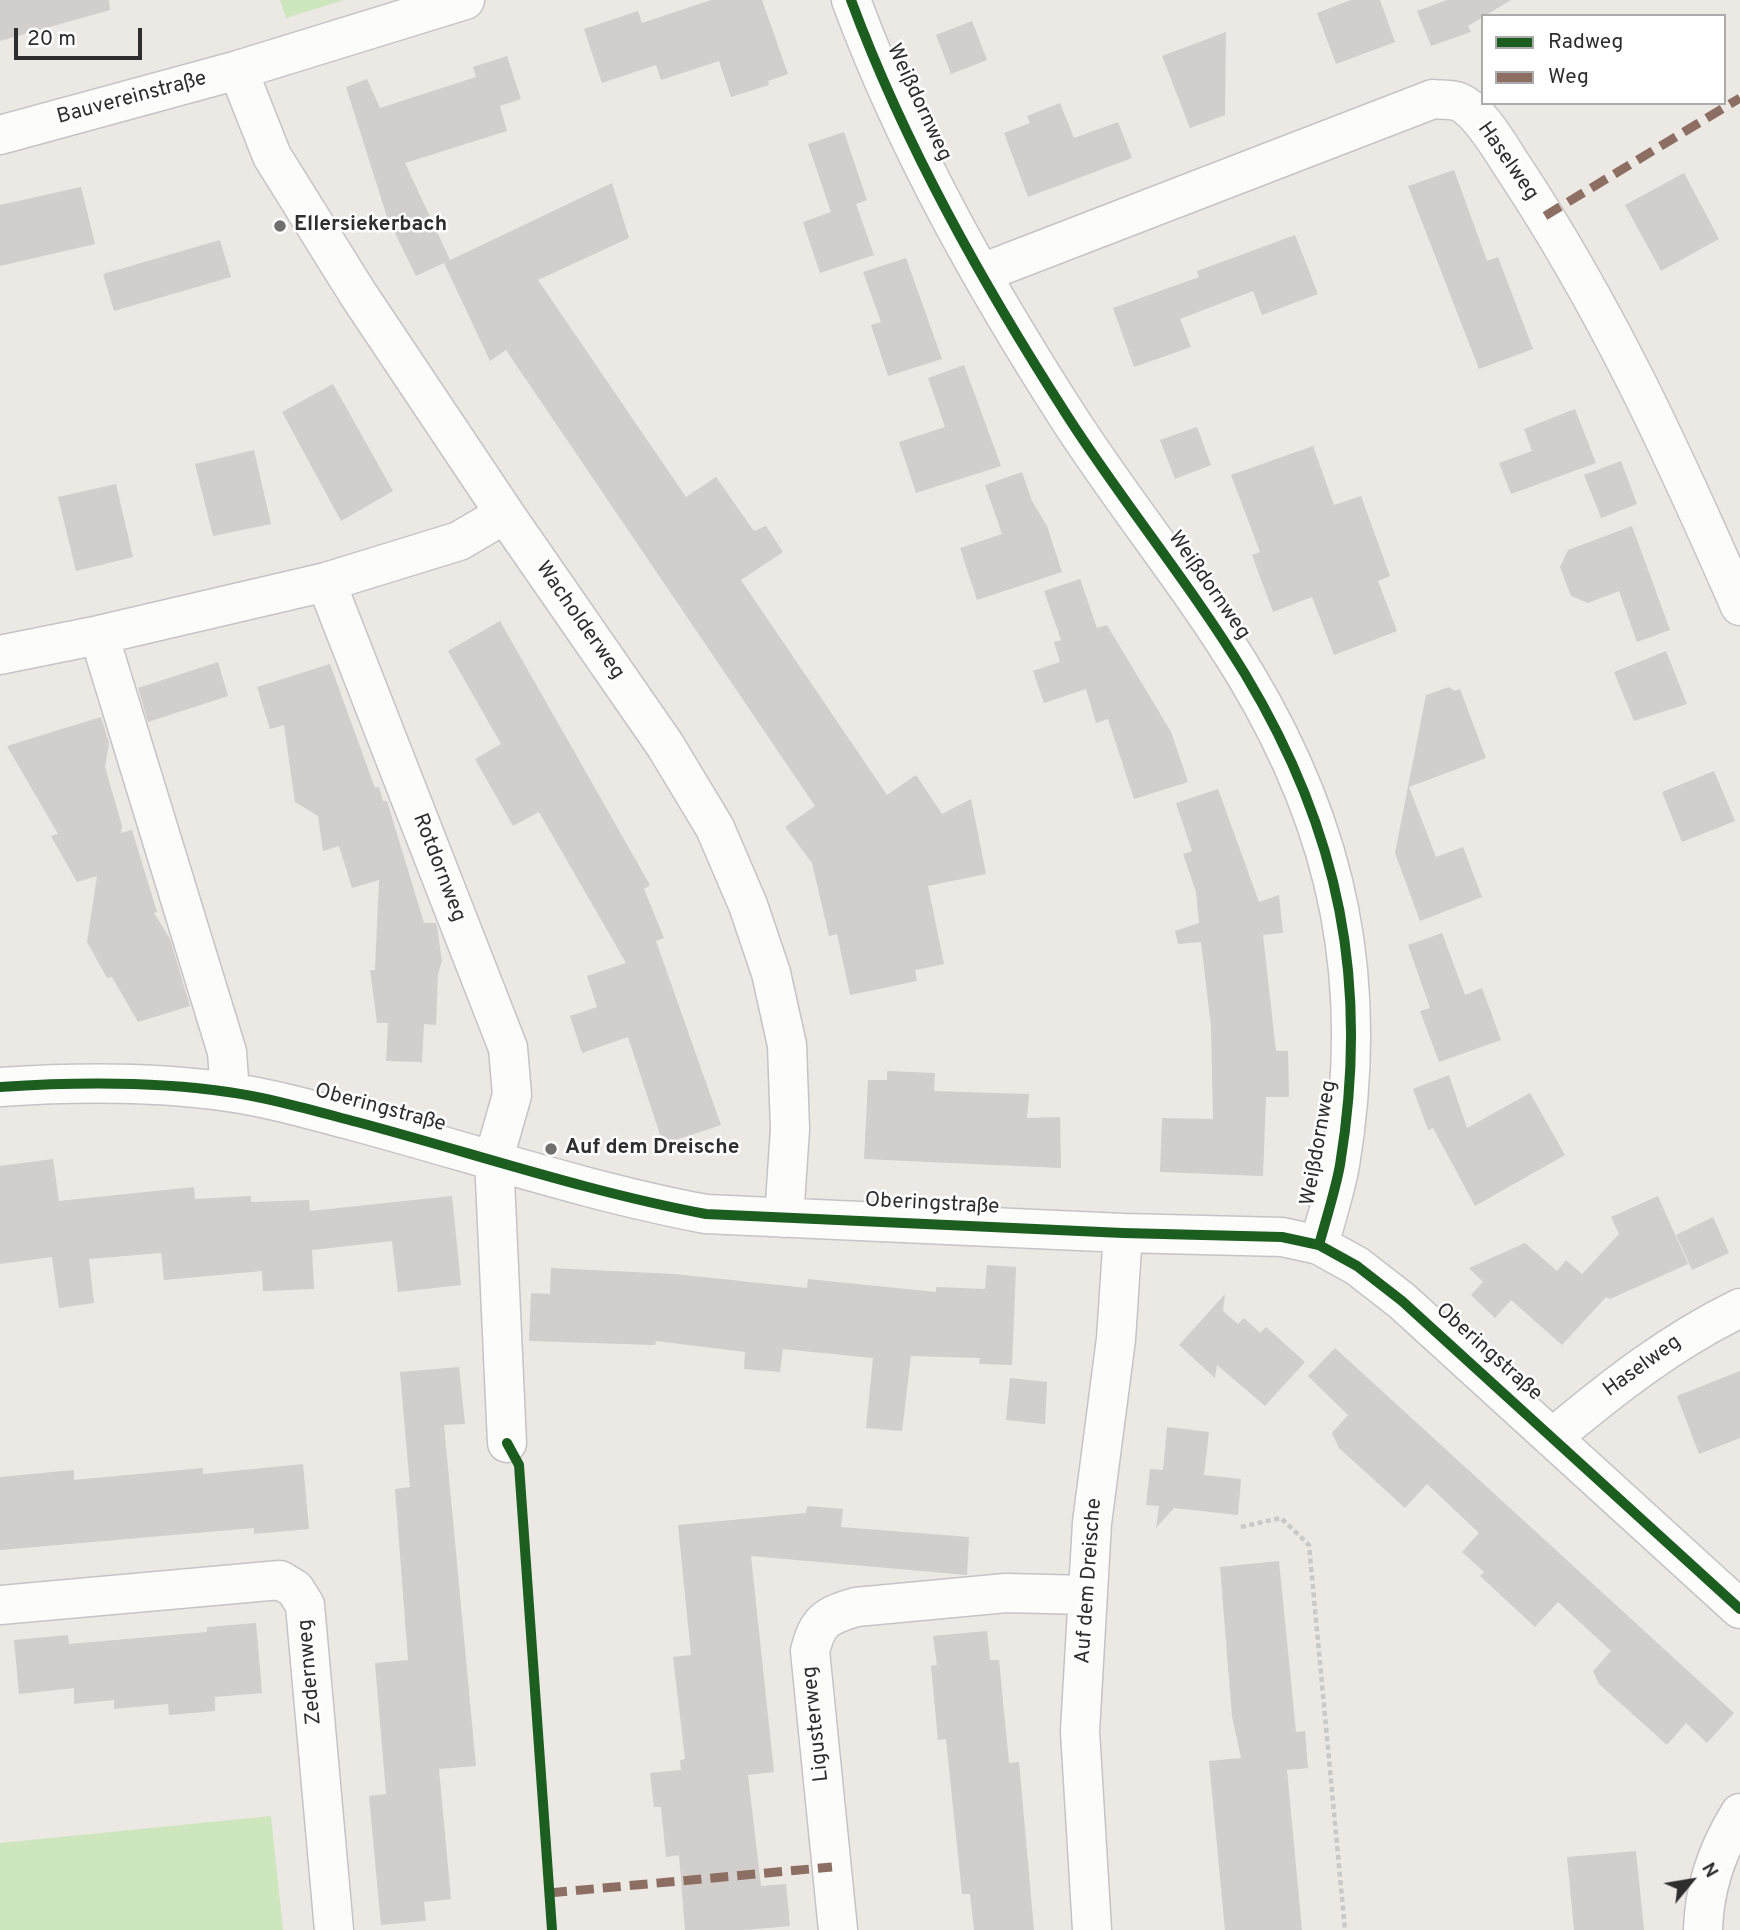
<!DOCTYPE html>
<meta charset="utf-8">
<style>
body{margin:0}
#map{position:relative;width:1740px;height:1930px;overflow:hidden;background:#ece8e4;font-family:Overpass,sans-serif}
canvas{display:block}
.legend{position:absolute;left:1481px;top:14px;width:245px;height:91px;box-sizing:border-box;background:#fff;border:2px solid #ababab;margin:0;padding:9px 12px;list-style:none;font-size:21px;color:#2e2e2e}
.legend li{display:flex;align-items:center;gap:14px;height:35px}
.legend b{width:35px;border:2px solid #ababab}
.north{position:absolute;left:1656px;top:1846px;width:70px;height:70px;-webkit-text-stroke:5px #fff;paint-order:stroke;rotate:60deg;font-size:19px;font-weight:700;line-height:28px;text-align:center;color:#2e2e2e}
.north::after{content:'';display:block;margin:auto;width:24px;height:32px;background:#2e2e2e;clip-path:polygon(50% 0,100% 100%,50% 72%,0 100%)}
.scale{position:absolute;left:14px;top:28px;width:128px;height:32px;box-sizing:border-box;border:4px solid #2e2e2e;border-top:0;padding-left:9px;font-size:21px;line-height:24px;white-space:nowrap;color:#2e2e2e;-webkit-text-stroke:5px #fff;paint-order:stroke}
</style>
<div id="map">
<canvas width="1740" height="1930"></canvas>
<ul class="legend">
<li><b style="height:9px;background:#1b5e20"></b>Radweg</li>
<li><b style="height:9px;background:#8d6e63"></b>Weg</li>
</ul>
<div class="north">N</div>
<div class="scale">20 m</div>
</div>
<script>
const c = document.querySelector('canvas').getContext('2d');
c.lineJoin = 'round';
function paint(path, color) {
  c.fillStyle = color;
  c.fill(path, 'evenodd');
}
function stroke(path, color, width, dash) {
  c.strokeStyle = color;
  c.lineWidth = width;
  c.lineCap = dash ? 'butt' : 'round';
  c.setLineDash(dash || []);
  c.stroke(path);
}
function label(font, color, halo, rows, align = 'center') {
  c.font = font + ' Overpass,sans-serif';
  c.lineWidth = 5;
  c.setLineDash([]);
  c.textBaseline = 'middle';
  c.strokeStyle = halo;
  c.fillStyle = color;
  for (const [text, x, y, turn = 0] of rows) {
    c.save();
    c.translate(x, y);
    c.rotate((+turn || 0) * Math.PI / 180);
    c.textAlign = isNaN(turn) ? turn : align;
    if (halo) c.strokeText(text, 0, 0);
    c.fillText(text, 0, 0);
    c.restore();
  }
}
paint(new Path2D(`
 M280,0h64l-58,18z
 M271,1816l12,114h-283v-87z`), '#cee6be');
paint(new Path2D(`
 M0,0h109l1,10 -110,31z
 M711,0h51l26,74 -20,7 1,4 -38,12 -12,-36 -58,19 -5,-15 -54,18 -18,-54 54,-18 4,12z
 M1351,0h29l15,42 -59,22 -19,-51z
 M1447,0h64l-43,26 3,6 -40,14 -14,-35z
 M972,21l15,39 -36,14 -15,-39z
 M1226,32l-1,83 -35,13 -28,-72z
 M507,56l14,43 -21,7 7,25 -102,32 45,97 -34,16 -29,-59 -41,-130 21,-8 13,29 96,-31 -3,-10z
 M1060,103l14,35 44,-16 14,36 -104,39 -24,-64 26,-10 -3,-7z
 M844,132l23,68 -11,4 18,51 -54,18 -17,-51 28,-10 -23,-68z
 M1454,170l33,91 11,-4 35,92 -54,20 -71,-183z
 M1684,173l35,66 -58,32 -36,-66z
 M612,183l17,55 -91,42 148,217 30,-20 38,54 12,-5 17,26 -42,28 146,215 29,-20 26,39 29,-15 15,75 -58,12 16,78 -29,6 2,11 -67,14 -13,-61 -8,2 -17,-73 -27,-36 30,-21 -309,-456 -16,11 -46,-98z
 M81,187l14,57 -95,22v-61z
 M1295,235l23,59 -56,21 -9,-24 -73,28 11,28 -57,20 -21,-59 86,-31 -2,-6z
 M220,240l11,37 -117,34 -11,-37z
 M906,258l36,101 -54,17 -17,-51 10,-3 -18,-50z
 M964,365l37,101 -85,27 -17,-51 46,-15 -17,-49z
 M333,384l60,107 -52,30 -59,-109z
 M1575,409l21,54 -85,31 -12,-31 33,-12 -8,-22z
 M1197,427l14,38 -36,14 -15,-39z
 M1313,446l21,59 27,-9 29,80 -12,5 19,50 -63,24 -22,-58 -39,15 -21,-57 8,-3 -29,-77z
 M254,450l17,74 -58,12 -18,-72z
 M1621,461l16,43 -36,14 -17,-43z
 M1022,472l10,29 15,25 15,46 -85,28 -17,-52 42,-14 -17,-49z
 M116,484l17,73 -57,14 -18,-74z
 M1632,526l38,104 -33,12 -18,-51 -31,12 -17,-7 -11,-29 8,-17z
 M1080,579l17,49 10,-3 64,107 17,50 -54,17 -26,-80 -12,4 -10,-34 -42,14 -11,-32 27,-9 -6,-20 7,-2 -17,-49z
 M500,621l150,264 -6,4 20,49 -8,3 65,184 -58,19 -35,-107 -46,16 -12,-37 27,-9 -10,-31 39,-13 -87,-151 -26,14 -38,-67 26,-15 -53,-93z
 M1666,651l21,53 -53,17 -20,-49z
 M218,662l10,34 -80,26 -10,-34z
 M330,664l45,124 4,-1 4,14h4l37,122h12l1,4 5,34 -4,13 -2,51 -12,-1 -2,38 -36,-1 2,-38h-11l-7,-53h5l4,-90 -27,8 -13,-42 -16,5 -5,-35 -23,-14 -11,-77 -14,4 -13,-42z
 M1449,687l5,4 6,-2 26,69 -77,29 27,70 27,-10 19,50 -62,24 -25,-68 31,-158z
 M101,717l8,26 -4,24 17,59 -1,7 11,-3 25,82 -3,1 16,26 20,67 -52,16 -26,-45 -5,1 -20,-36 10,-66 -20,6 -26,-46 7,-2 -51,-88z
 M1714,771l21,50 -53,21 -20,-50z
 M1218,789l41,113 20,-7 4,38 -20,2 13,116h12l1,46h-23l-3,79 -103,-4 2,-54 51,1 -2,-92 -10,-85 -23,2 -3,-13 24,-8 -3,-31 -13,-38 9,-3 -16,-48z
 M1442,933l23,62 17,-7 19,52 -62,22 -19,-51 10,-3 -22,-63z
 M887,1071l48,2 -1,18 95,3 -2,24 33,-1 1,51 -197,-9 4,-79h19z
 M1449,1075l18,53 63,-35 35,62 -90,51 -42,-78 -5,2 -15,-41z
 M53,1159l6,42 135,-14 1,12 56,-3v6l58,-2 1,11 142,-15 9,89 -63,7 -6,-51 -80,9 2,39 -51,2 -1,-20 -98,9 -3,-27 -72,6 5,44 -35,5 -7,-51 -52,7v-98z
 M1658,1196l30,68 -78,35 -4,-2 -44,48 -51,-45 -16,18 -24,-23 12,-13 -14,-14 56,-25 32,28 9,-11 16,14 37,-40 -8,-17z
 M1713,1217l16,36 -37,17 -16,-35z
 M987,1265l29,2 -4,98 -33,-1 1,-6 -69,-2 -9,75 -36,-3 7,-70 -90,-9 -3,23 -36,-3 1,-17 -89,-11 -1,4 -126,-4 2,-48 19,1 1,-26 123,6 133,14 1,-9 128,13v-5l49,2z
 M1225,1294l-2,17 15,13 6,-6 16,15 6,-6 39,35 -40,44 -48,-41 -2,13 -36,-33z
 M1335,1348l399,365 -27,30 -21,-20 -19,22 -68,-61 -6,-13 18,-20 -53,-49 -23,25 -55,-51 4,-4 -22,-20 17,-19 -52,-49 -22,24 -66,-60 -7,-15 16,-18 -40,-39z
 M459,1367l6,57 -21,1 32,341 -37,3 12,130 -27,3 2,19 -45,4 -12,-129 17,-2 -11,-131 33,-3 -13,-171 15,-2 -10,-115z
 M1740,1371v67l-41,16 -22,-58z
 M1010,1378l37,4 -2,42 -39,-4z
 M1167,1427l42,5 -5,43 37,4 -3,36 -64,-7 -18,20 3,-22 -13,-1 4,-36 13,1z
 M303,1464l6,65 -55,5v-6l-254,22v-73l74,-7v10l129,-12v6z
 M807,1506l36,3 -2,18 128,10 -2,38 -216,-19 23,216 -26,3 13,111 25,-2 4,42 -45,4h-60l-6,-75 -13,2 -5,-50h-7l-4,-34 31,-3 -1,-10 5,-1 -12,-102 18,-2 -13,-130 128,-12z
 M1279,1561l17,171 9,-1 3,37 -21,2 15,160h-77l-16,-169 32,-3 -9,-42 -12,-149z
 M256,1623l6,70 -47,4v14l-46,4 -1,-11 -54,5v-9l-40,4v-16l-55,6 -5,-54 54,-5 1,9 138,-12v-5z
 M987,1631l3,29h9l10,103 10,-1 15,168h-60l-4,-36h-8l-16,-155 -8,1 -7,-74 6,-1 -4,-29z
 M1636,1851l8,79h-70l-7,-73z`), '#d1cecb');
const minor = new Path2D(`
 M851,0c54,146 133,286 217,417 56,87 123,168 177,257 95,158 125,309 95,491 -5,27 -14,54 -21,80
 M238,70l34,86 86,138 147,220 160,231 50,83 33,77 23,68 16,72 3,84 -6,89
 M0,135l238,-65 227,-70
 M982,273l451,-174c7,1 19,0 26,3 21,9 42,47 54,65 94,142 159,284 227,439
 M326,582l182,466 4,47 -18,63 13,285
 M99,635l128,417 3,40
 M0,655l99,-20 227,-53 133,-41 46,-27
 M0,1087c75,-5 153,-6 228,5 43,6 87,19 129,30 116,31 231,70 349,92l417,19 159,4 37,8 38,21 45,35 338,308
 M1552,1438c60,-50 118,-96 188,-130
 M0,1605l280,-25 15,9 10,16 29,325
 M838,1930l-28,-279c8,-31 16,-35 46,-44l150,-14 81,2
 M1092,1930l-12,-199 12,-208 24,-184 7,-106
 M1703,1930c1,-41 15,-82 37,-117`);
stroke(minor, '#c5c4c5', 41);
stroke(new Path2D(`
 M1241,1527l40,-9 28,27 36,385`), '#c9c9c8', 4.5, [5, 3.5]);
stroke(minor, '#fcfcfb', 38);
stroke(new Path2D(`
 M1545,216l195,-118
 M549,1893l283,-26`), '#8d6e63', 9, [18, 9]);
stroke(new Path2D(`
 M851,0c54,146 133,286 217,417 56,87 123,168 177,257 95,158 125,309 95,491 -5,27 -14,54 -21,80
 M0,1087c75,-5 153,-6 228,5 43,6 87,19 129,30 116,31 231,70 349,92l417,19 159,4 37,8 38,21 45,35 338,308
 M507,1443l12,22 33,465`), '#1b5e20', 10);
for (const [x, y, r, color] of [
 [280,226,7,"#706f6e"],
 [551,1149,7,"#706f6e"]
]) {
  const dot = new Path2D();
  dot.arc(x, y, r, 0, 2 * Math.PI);
  c.fillStyle = color;
  c.fill(dot);
  stroke(dot, '#fff', 2.5);
}
label('21px', '#2e2e2e', '#fff', [
 ["Bauvereinstraße",132,99,-15],
 ["Weißdornweg",918,103,65],
 ["Haselweg",1507,162,55],
 ["Weißdornweg",1208,586,55],
 ["Wacholderweg",579,621,55],
 ["Rotdornweg",438,868,69],
 ["Oberingstraße",380,1109,15],
 ["Weißdornweg",1320,1143,-80],
 ["Oberingstraße",932,1205,3],
 ["Oberingstraße",1488,1353,42],
 ["Haselweg",1643,1367,-36],
 ["Auf dem Dreische",1090,1581,-86],
 ["Zedernweg",311,1672,-95],
 ["Ligusterweg",817,1724,-96]
]);
label('bold 21px', '#2e2e2e', '#fff', [
 ["Ellersiekerbach",294,226],
 ["Auf dem Dreische",565,1149]
], 'left');
</script>
